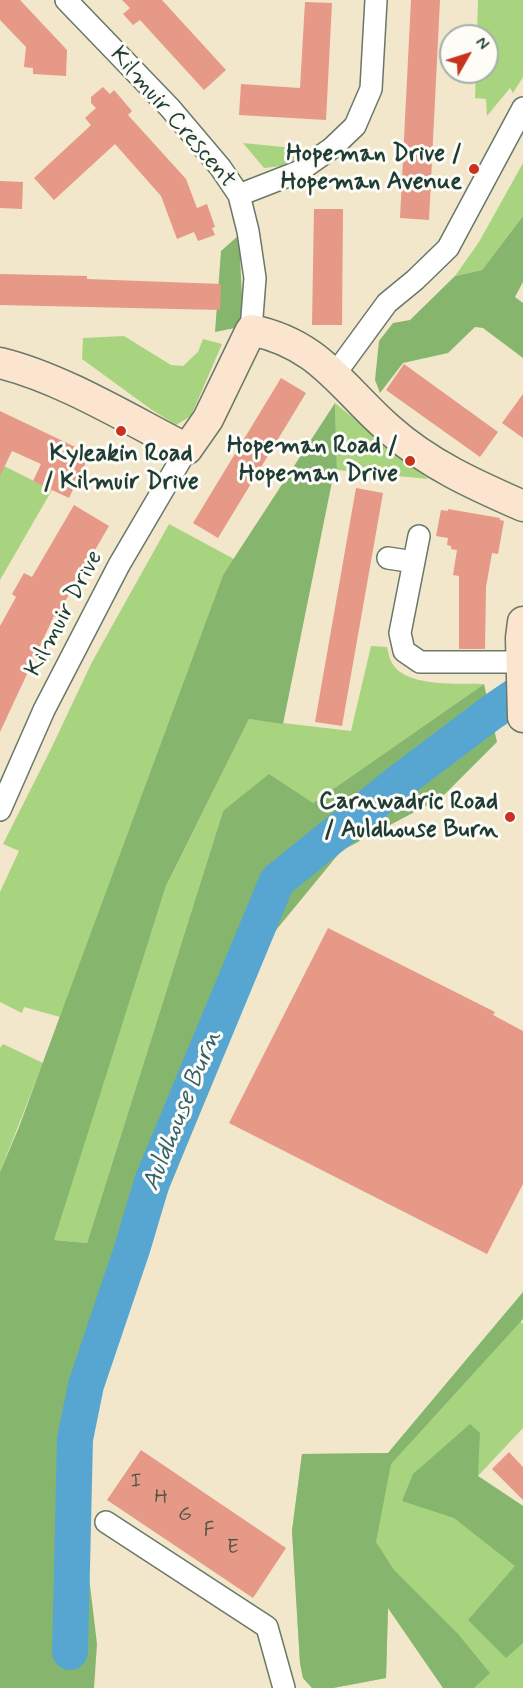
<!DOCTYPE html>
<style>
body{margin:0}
#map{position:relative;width:523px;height:1688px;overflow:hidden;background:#f2e6cb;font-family:Mynerve,sans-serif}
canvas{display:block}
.north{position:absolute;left:439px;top:24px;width:60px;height:60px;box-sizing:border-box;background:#fdfcf7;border:2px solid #a4b0a9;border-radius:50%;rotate:51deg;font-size:16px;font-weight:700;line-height:24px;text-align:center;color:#1f3d34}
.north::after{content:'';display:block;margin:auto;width:21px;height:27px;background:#c8321e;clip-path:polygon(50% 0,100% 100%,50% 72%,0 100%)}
</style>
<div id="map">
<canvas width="523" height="1688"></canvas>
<div class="north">N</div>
</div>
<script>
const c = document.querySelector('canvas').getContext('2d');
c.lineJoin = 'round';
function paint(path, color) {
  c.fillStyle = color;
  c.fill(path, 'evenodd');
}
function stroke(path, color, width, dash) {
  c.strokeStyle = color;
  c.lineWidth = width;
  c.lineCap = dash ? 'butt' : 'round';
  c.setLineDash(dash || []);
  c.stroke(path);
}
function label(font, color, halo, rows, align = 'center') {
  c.font = font + ' Mynerve,sans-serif';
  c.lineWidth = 6;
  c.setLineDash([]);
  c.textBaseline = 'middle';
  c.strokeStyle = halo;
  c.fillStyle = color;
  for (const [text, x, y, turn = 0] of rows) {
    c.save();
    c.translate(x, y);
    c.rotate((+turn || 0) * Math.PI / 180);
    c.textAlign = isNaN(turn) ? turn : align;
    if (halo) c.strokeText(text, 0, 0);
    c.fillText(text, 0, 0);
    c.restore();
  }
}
paint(new Path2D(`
 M478,0h45v77l-10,16 -3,-5 -23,28 -1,-17 -11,-1 1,-26h11v-36h-10z
 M243,143l70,7 -31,16 -18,2z
 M523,163v53l-41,54 -27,6 24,-34z
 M124,336l47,29 12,1 15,-14 5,-13 19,5 -31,72 -15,9 -24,-15 -70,-51 1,-21z
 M335,403l93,76 -91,-9z
 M0,464l52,26 -52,90z
 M169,524l65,35 -11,16 -163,442 -36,-10 -2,6 -22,-11v-110l19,-41 -16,-7 47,-93 42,-89z
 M371,646l16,1c1,4 2,10 4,14 12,27 67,22 93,23l-171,119 -90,8 -136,432 -34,-3 113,-354 83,-167 102,12z
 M3,1044l40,19 -43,109v-124z
 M508,1310l15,14v104l-45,48 45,30v182h-80l-55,-80 -2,70 -53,10h-21l-9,-10 -3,-15 -8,-132 10,-77 86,-1z`), '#a8d480');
paint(new Path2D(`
 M523,216v66l-8,15 8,6v55l-40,-30 -8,-1 -27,26 -45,10 -23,30 -5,-13 4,-39 14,-18 17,-3 45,-44 27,-6z
 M239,235l4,83 -8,10 -20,4 6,-81z
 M335,403l2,67 -4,7 -50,247 -34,-5 -83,167 -112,354 33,3 136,-432 46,-37 44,29 171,-119 13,58 -56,56 -100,53 -69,84 -182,448 -4,169 11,92 -3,44h-94v-516l19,-45 204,-552z
 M523,1292v27l-132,145 -15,78 18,28 64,64 32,39 -16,15h-31l-55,-80 -2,70 -53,10h-21l-9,-10 -3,-15 -8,-132 10,-77 86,-1z
 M470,1424l10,9 -2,43 45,30v137l-17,15 -38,-38 47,-54 -61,-48 -52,-17 11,-27z`), '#86b66e');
stroke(new Path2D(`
 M70,1652l5,-213 11,-54 46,-136 20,-67 125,-301 121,-98 94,-71 31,-21`), '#57a6d1', 36);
paint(new Path2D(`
 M0,0h20l47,50 -1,26 -33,-2v-6l-9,-1 2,-20 -26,-27z
 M122,0h40l64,70 -22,20 -64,-70 -7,5 -10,-11 7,-6z
 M411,0h29l-11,220 -29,-2z
 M305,2l27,1 -6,117 -87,-5 2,-31 59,4z
 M103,87l7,7 4,-4 18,21 -4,4 58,64 11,29 10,-4 8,23 -3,1 3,7 -17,6 -4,-9 -17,7 -16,-43 -46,-52 -61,56 -20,-22 57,-53 -6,-7 11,-10 -5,-5v-6z
 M0,181l23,1 -1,27 -22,-1z
 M314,209h29l-1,116h-30z
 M0,274l87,2v3l134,5 -1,26 -220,-5z
 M404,364l94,68 -18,25 -94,-67z
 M281,378l25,15 -88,145 -25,-15z
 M523,394v44l-21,-15z
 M0,411l90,43 -21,44 -36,-17 8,-17 -29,-13 -12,25z
 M356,488l27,5 -41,233 -27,-4z
 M74,505l35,21 -53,91 -2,-1 -54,116v-106l16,-29 -4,-3 12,-21 8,4z
 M448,509l52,9v2l4,1 -6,33 -6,-1 -6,34 -1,62h-26v-73l-6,-1 4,-25 -6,-1v-3l-4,-1 1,-7 -12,-2 5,-26 7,1z
 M328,928l167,84 -2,3 30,16v153l-36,70 -258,-131z
 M141,1450l145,98 -33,50 -146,-98z
 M509,1452l14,15v33l-31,-31z`), '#e69986');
const street = new Path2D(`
 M66,0l104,108 50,59 19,28 9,36 7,47 -4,52
 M239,195l59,-23 34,-24 23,-22 16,-37 5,-89
 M335,374l52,-71 28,-23 33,-32 75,-140
 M419,536l-19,97 4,18 16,11h102
 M388,558l26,4
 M0,810l44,-100 75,-145 68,-116
 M106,1522l161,105 17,61`);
const secondary = new Path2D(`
 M0,363c62,15 130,57 187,86l21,-30 43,-89c69,14 90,57 138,99 39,35 86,56 134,77
 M523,622l-2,16 2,79`);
stroke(street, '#697869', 24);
stroke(secondary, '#697869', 33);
stroke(street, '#fff', 21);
stroke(secondary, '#fce5cf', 30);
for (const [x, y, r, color] of [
 [474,169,6,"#c8321e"],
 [121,431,6,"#c8321e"],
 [410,461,6,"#c8321e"],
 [510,817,6,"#c8321e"]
]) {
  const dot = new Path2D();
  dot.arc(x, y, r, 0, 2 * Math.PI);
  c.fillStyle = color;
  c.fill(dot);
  stroke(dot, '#fdfcf7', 2);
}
label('21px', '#515448', null, [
 ["I",136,1483],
 ["H",161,1499],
 ["G",185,1516],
 ["F",209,1532],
 ["E",233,1549]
]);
label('24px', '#1f3d34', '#fdfcf7', [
 ["Kilmuir Crescent",172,118,49],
 ["Kilmuir Drive",65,614,-62]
]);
label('bold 24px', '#1f3d34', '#fdfcf7', [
 ["Hopeman Drive /",462,155],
 ["Hopeman Avenue",462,183],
 ["Hopeman Road /",398,447],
 ["Hopeman Drive",398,475],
 ["Kyleakin Road",121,455,"center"],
 ["/ Kilmuir Drive",121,483,"center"],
 ["Carnwadric Road",498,803],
 ["/ Auldhouse Burn",498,831]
], 'right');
label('italic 26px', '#33626b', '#fdfcf7', [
 ["Auldhouse Burn",183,1111,-68]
]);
</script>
